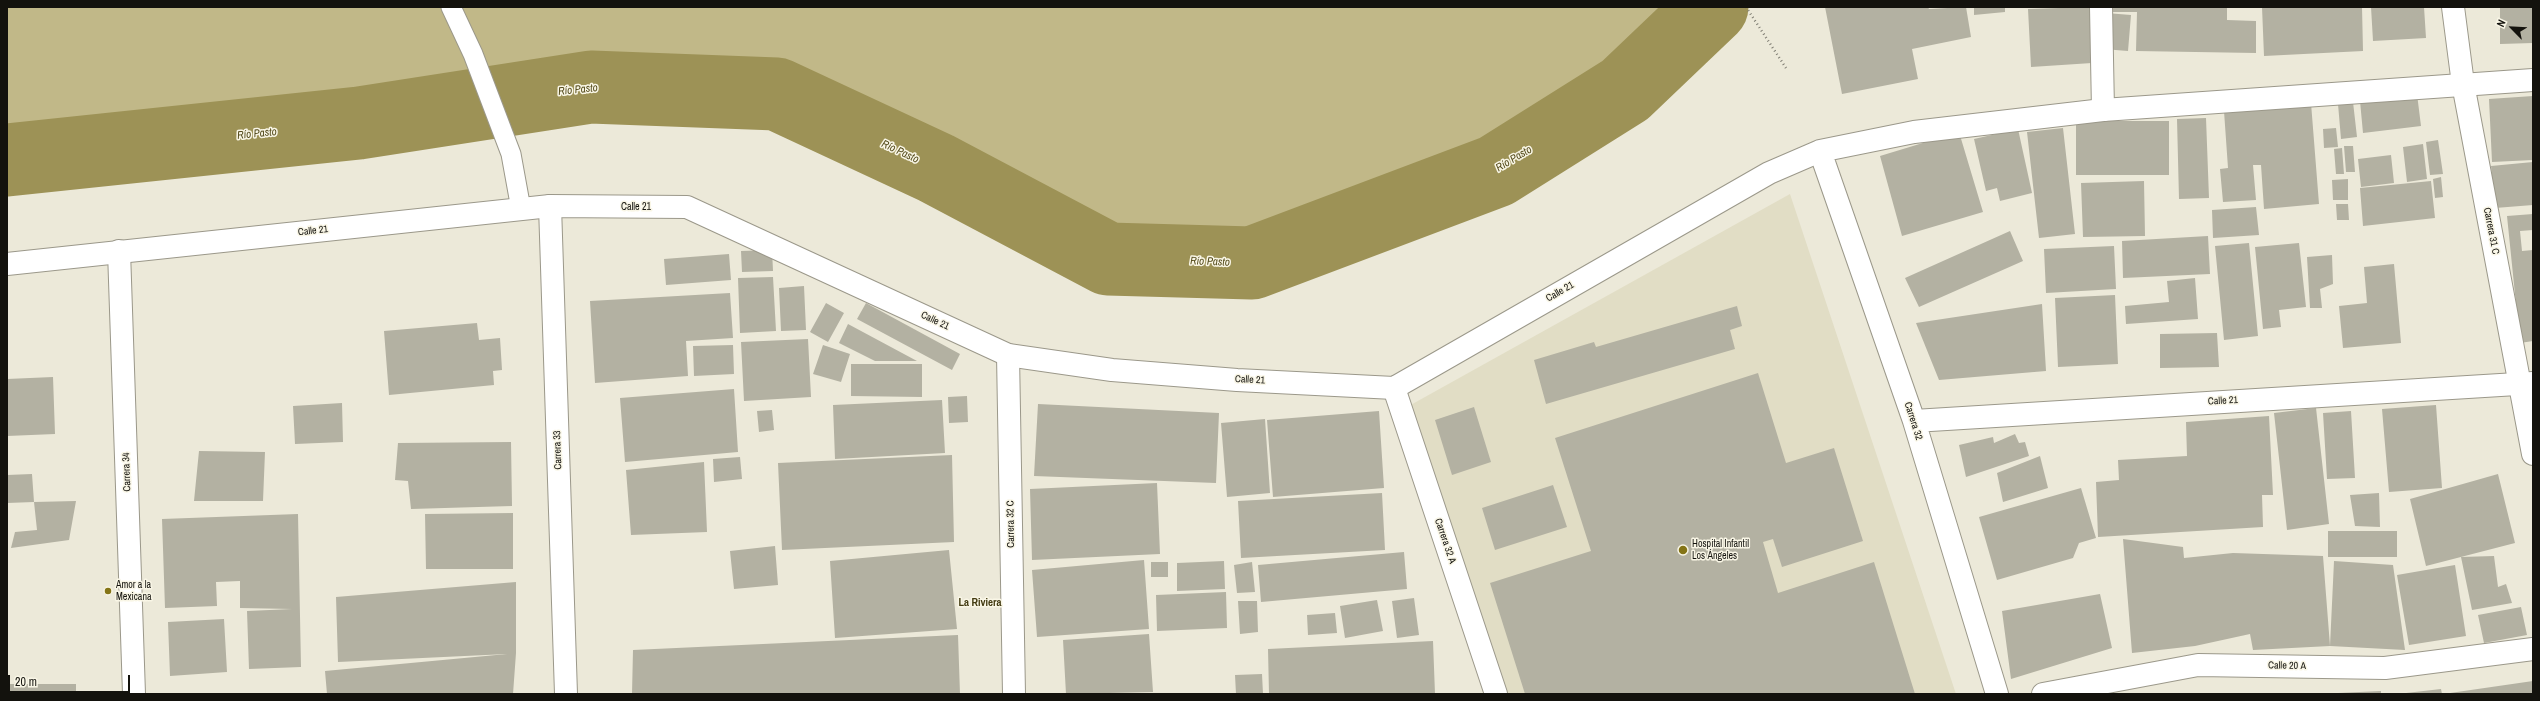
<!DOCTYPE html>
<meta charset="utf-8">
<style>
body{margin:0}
#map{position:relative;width:2540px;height:701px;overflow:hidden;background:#ece9d9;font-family:"Archivo Narrow",sans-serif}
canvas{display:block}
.frame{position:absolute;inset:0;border:8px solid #13120d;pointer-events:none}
.north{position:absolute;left:2492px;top:8px;width:40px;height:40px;-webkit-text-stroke:3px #f9f6e6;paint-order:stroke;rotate:294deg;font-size:11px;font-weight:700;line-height:16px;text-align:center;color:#13120d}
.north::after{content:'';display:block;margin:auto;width:14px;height:18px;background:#13120d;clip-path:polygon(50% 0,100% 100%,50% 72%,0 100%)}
.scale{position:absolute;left:8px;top:675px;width:122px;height:18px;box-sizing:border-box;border:2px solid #13120d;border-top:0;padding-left:5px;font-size:12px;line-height:14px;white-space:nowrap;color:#13120d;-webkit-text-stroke:3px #f9f6e6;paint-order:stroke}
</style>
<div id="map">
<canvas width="2540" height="701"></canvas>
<div class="frame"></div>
<div class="north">N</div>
<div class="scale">20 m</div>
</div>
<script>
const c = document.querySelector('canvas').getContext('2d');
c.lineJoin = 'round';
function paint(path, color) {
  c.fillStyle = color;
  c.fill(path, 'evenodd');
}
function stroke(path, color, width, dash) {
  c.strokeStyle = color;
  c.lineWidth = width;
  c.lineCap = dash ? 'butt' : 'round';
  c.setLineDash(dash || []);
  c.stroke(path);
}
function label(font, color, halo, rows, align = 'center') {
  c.font = font + ' "Archivo Narrow",sans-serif';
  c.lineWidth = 3;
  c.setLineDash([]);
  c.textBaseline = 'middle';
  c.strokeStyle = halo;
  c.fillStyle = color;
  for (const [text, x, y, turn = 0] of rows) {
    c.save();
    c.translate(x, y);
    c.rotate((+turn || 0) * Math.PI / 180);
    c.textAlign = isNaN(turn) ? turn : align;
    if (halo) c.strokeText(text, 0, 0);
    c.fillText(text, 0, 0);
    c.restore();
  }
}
paint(new Path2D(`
 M1790,194l166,500h-450l-99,-287z`), '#e1ddc5');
paint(new Path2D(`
 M7,7h1705l-87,83 -129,81 -244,92 -144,-4 -172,-91 -159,-74 -186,-7 -232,36 -352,37z`), '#c1b888');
stroke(new Path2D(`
 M7,160l352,-37 232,-36 186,7 159,74 172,91 144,4 244,-92 129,-81 87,-83`), '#9d9256', 73);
paint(new Path2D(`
 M1825,7h103l1,2 37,-2 5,30 -59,12 6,30 -76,15z
 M1974,7h31v5l-31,3z
 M2090,7l2,56 -61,4 -3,-58z
 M2110,7h117v13l29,1v32l-120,-2 1,-39h-27z
 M2262,7h100l1,44 -99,5z
 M2371,7h53l2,31 -53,3z
 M2500,7h33v36l-33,1z
 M2106,13l25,2 -3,36 -25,-2z
 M2417,94l4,32 -58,7 -3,-32z
 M2533,96v64l-41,2 -3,-63z
 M2353,102l4,35 -16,2 -3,-35z
 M2311,103l8,101 -55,5 -3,-44h-8l3,35 -33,2 -3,-33 8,-1 -4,-57z
 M2206,118l3,80 -30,1 -2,-80z
 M2076,121h93v54h-93z
 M2063,128l12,106 -36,4 -12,-106z
 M2336,128l2,19 -14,1 -1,-19z
 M2018,129l14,64 -32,8 -3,-13 -11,3 -12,-52z
 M1959,132l24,80 -81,24 -22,-80z
 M2438,140l5,34 -13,1 -4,-33z
 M2423,144l4,35 -20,3 -4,-35z
 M2344,146h9l2,26h-9z
 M2342,148l2,26h-8l-2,-25z
 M2391,155l3,28 -33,4 -3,-28z
 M2533,162v43l-38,3 -4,-42z
 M2441,177l2,20 -8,1 -2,-19z
 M2348,179v21h-15l-1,-20z
 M2144,181l1,55 -62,1 -2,-54z
 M2431,181l4,37 -72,8 -3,-38z
 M2336,204h12l1,16h-12z
 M2256,207l3,28 -46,3 -1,-28z
 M2533,214v16l-13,1 2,20 11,-1v91l-13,2 -13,-127z
 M2010,231l13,30 -104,46 -14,-29z
 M2208,236l2,38 -87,4 -1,-37z
 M2249,243l9,93 -34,4 -9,-94z
 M2299,243l7,64 -27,3 2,17 -18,2 -8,-82z
 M2114,246l2,43 -70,4 -2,-44z
 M772,250l1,21 -31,1 -1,-21z
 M729,254l2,26 -65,5 -2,-26z
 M2332,255l1,29 -13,5 2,19h-12l-3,-51z
 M2394,264l7,79 -58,5 -4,-42 28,-3 -3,-36z
 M773,277l3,54 -36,2 -2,-55z
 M2195,278l3,41 -72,5 -1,-18 44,-4 -2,-21z
 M804,286l2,44 -25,1 -2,-43z
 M730,293l3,45 -47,3 2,35 -93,7 -5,-82z
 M2115,295l3,69 -60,3 -3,-69z
 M826,303l18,10 -16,29 -18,-10z
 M866,303l94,51 -8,16 -95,-51z
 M2042,304l4,67 -107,9 -23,-57z
 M1737,306l5,20 -12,4 5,19 -189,55 -12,-44 60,-18 2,5z
 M477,323l2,17 21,-2 2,32 -9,1 1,14 -105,10 -5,-64z
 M848,324l69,37h-42l-36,-18z
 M2217,333l2,34 -59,1v-34z
 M808,339l3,58 -67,4 -3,-59z
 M733,345l1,29 -40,2 -1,-30z
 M823,345l27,9 -9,28 -28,-8z
 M851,364h71v33l-71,-1z
 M1758,373l28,90 48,-15 29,93 -81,26 -9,-28 -10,3 15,51 96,-31 41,132h-390l-35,-111 101,-32 -36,-113z
 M53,377l2,57 -48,2v-57z
 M734,389l4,63 -113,10 -5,-64z
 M967,396l1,26 -19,1 -1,-26z
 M942,400l3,53 -110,6 -2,-54z
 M342,403l1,39 -48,2 -2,-38z
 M1038,404l181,9 -3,70 -182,-7z
 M2436,405l6,83 -53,4 -7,-83z
 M1474,407l17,55 -39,13 -17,-55z
 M2316,408l13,116 -42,6 -13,-117z
 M772,410l2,20 -15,2 -2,-21z
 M1379,411l5,77 -111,9 -6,-77z
 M2351,411l4,67 -28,1 -4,-66z
 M2269,416l4,79h-11l1,32 -165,10 -2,-55 23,-2 -1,-20 69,-4 -1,-34z
 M1265,419l5,74 -43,4 -6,-74z
 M2015,434l4,9 6,-1 4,14 -63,21 -7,-32 34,-8 1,6z
 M511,442l1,64 -101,3 -3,-28 -13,-1 3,-37z
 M199,451l66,1 -2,49h-69z
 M952,455l2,87 -172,8 -4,-87z
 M2040,456l8,32 -45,14 -6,-29z
 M740,457l2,22 -28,3 -1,-23z
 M704,462l3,70 -76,3 -5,-65z
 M32,474l2,28 -27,1v-28z
 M2498,474l17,69 -89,23 -16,-67z
 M1157,483l3,71 -128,6 -2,-71z
 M1553,485l14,42 -72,23 -13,-42z
 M2081,488l15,50 -17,5 -6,15 -76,22 -18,-63z
 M1382,493l3,57 -144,8 -3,-57z
 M2379,493l1,34 -25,-1 -5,-31z
 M76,501l-7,39 -58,8 4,-16 22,-2 -3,-28z
 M513,513v56h-87l-1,-55z
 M298,514l3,153 -52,2 -2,-58 45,-2 -52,-1v-27l-24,1 1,24 -52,2 -3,-89z
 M2328,531h69v26h-69z
 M2123,539l60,8 1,11 49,-5 90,3 7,90 -77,4 -3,-16 -55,12 -63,7z
 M775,546l3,39 -44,4 -4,-38z
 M949,550l8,79 -122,9 -5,-77z
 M1404,552l3,37 -146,13 -3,-37z
 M2494,556l4,31 8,-3 6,19 -40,7 -11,-53z
 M1144,560l5,69 -112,8 -5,-67z
 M1224,561l1,28 -48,2v-28z
 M2334,561l59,4 12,85 -75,-4z
 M1151,562h17v15h-17z
 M1252,562l3,30 -18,1 -3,-28z
 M2455,565l11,71 -57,9 -12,-70z
 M516,582v71l-3,41h-186l-2,-23 182,-17 -169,8 -2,-65z
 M1226,592l1,36 -70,3 -1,-36z
 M2100,594l12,54 -101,31 -9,-68z
 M1414,598l5,37 -22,3 -5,-37z
 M1377,600l6,31 -38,7 -5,-32z
 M1238,601h19l1,31 -18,2z
 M2521,607l6,28 -43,8 -6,-28z
 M1335,613l2,20 -29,2 -1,-20z
 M224,619l3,53 -57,4 -2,-54z
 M1149,634l4,58 -87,2 -3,-54z
 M958,635l2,59h-328l1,-44z
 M1433,641l2,53h-166l-1,-45z
 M1262,674l1,20h-27l-1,-19z
 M2533,681v13h-83v-1z
 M7,684h69v10h-69z
 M2441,689l1,5h-36v-1z
 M2381,691v3h-43v-1z`), '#b3b1a2');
const lane = new Path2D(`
 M451,7l22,47 38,100 10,55`);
const street = new Path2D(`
 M2101,7l2,103
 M2453,7l10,77 70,370
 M550,206l16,488
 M119,251l15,443
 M1008,355l6,339
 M1394,388l102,306
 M2043,694l155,-29 187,3 148,-19`);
const secondary = new Path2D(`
 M1820,151l94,270 83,273
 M7,264l543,-58 137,1 321,148 104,15 125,10 157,8 375,-215 51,-22 94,-19 189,-22 430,-30
 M1914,421l619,-38`);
stroke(lane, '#9b988a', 21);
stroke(street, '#9b988a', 24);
stroke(secondary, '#9b988a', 24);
stroke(new Path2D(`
 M1746,7l40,61`), '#7f7d73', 2.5, [1, 3]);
stroke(lane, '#fff', 19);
stroke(street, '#fff', 22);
stroke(secondary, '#fff', 22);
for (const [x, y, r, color] of [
 [1683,550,5,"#847416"],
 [108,591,4,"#847416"]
]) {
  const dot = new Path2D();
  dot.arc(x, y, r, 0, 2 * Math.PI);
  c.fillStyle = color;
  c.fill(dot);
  stroke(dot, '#f9f6e6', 1.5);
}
label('10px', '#13120d', '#f9f6e6', [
 ["Calle 21",636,207],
 ["Calle 21",313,231,-6],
 ["Carrera 31 C",2491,231,79],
 ["Calle 21",1560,292,-30],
 ["Calle 21",935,321,25],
 ["Calle 21",1250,380,3],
 ["Calle 21",2223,401,-3],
 ["Carrera 32",1913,421,72],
 ["Carrera 33",558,450,-92],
 ["Carrera 34",127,472,-92],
 ["Carrera 32 C",1011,524,-91],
 ["Carrera 32 A",1445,541,71],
 ["Calle 20 A",2287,666,1]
]);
label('10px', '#13120d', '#f9f6e6', [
 ["Hospital Infantil",1692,544],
 ["Los Ángeles",1692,556],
 ["Amor a la",116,585],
 ["Mexicana",116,597]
], 'left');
label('italic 11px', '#534a1b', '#f9f6e6', [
 ["Río Pasto",578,90,-6],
 ["Río Pasto",257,134,-6],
 ["Río Pasto",900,152,25],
 ["Río Pasto",1514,159,-31],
 ["Río Pasto",1210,262,2]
]);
label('bold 11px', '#423a11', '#f9f6e6', [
 ["La Riviera",980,603]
]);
</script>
